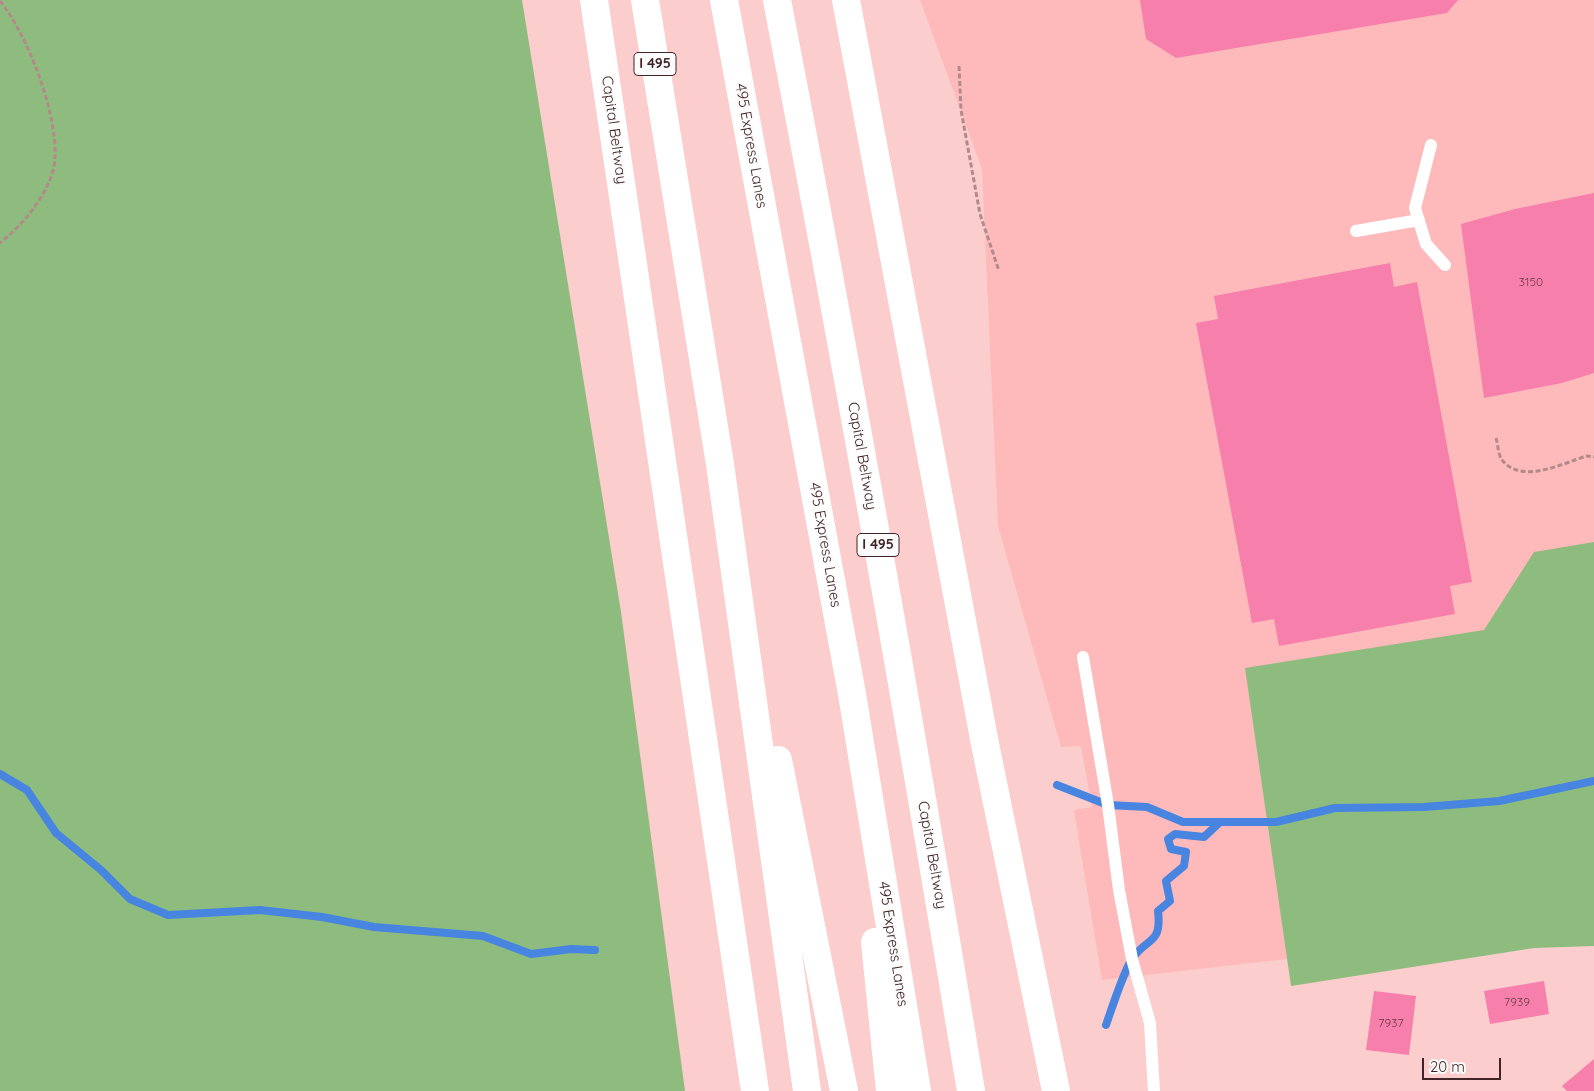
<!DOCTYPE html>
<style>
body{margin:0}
#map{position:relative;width:1594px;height:1091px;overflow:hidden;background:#fccdcd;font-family:Quicksand,sans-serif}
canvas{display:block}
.scale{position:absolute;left:1422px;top:1058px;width:79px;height:22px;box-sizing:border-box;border:2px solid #412425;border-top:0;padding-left:6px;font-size:15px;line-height:18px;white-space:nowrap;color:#412425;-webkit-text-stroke:4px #fbfbfb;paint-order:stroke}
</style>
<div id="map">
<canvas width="1594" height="1091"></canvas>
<div class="scale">20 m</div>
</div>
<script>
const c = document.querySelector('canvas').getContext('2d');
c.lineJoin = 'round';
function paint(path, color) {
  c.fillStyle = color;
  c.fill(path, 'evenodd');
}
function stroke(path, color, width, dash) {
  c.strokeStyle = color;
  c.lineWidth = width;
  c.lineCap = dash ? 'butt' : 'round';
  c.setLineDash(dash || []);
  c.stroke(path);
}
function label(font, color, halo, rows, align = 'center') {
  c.font = font + ' Quicksand,sans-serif';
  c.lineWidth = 4;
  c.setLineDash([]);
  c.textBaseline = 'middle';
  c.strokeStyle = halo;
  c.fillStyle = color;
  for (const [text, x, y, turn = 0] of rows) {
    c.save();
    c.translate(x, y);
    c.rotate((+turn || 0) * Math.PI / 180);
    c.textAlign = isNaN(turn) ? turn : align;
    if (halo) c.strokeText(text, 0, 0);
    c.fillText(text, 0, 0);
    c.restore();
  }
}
paint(new Path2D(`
 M920,0h674v924l-492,56 -28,-170 18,-3 -11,-61 -20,1 -63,-221 -16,-357z`), '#febabb');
paint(new Path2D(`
 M0,0h522l99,612 64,479h-685z
 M1594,542v404l-60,2 -243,38 -46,-318 239,-38 50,-78z`), '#8ebc7e');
stroke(new Path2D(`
 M0,774l27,16 29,43 45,37 29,29 38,16 92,-5 62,7 52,10 109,9 48,18 40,-5 24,1
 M1057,785l51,20 39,2 36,15h93l59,-14 89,-1 75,-6 95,-20
 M1106,1025c6,-17 17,-52 26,-66 15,-22 30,-14 26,-48l12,-10 -4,-20 18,-15 2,-14 -15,-3 -3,-10 7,-5 29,3 16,-15`), '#4785e0', 8);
paint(new Path2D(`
 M1140,0h318l-11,13 -271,45 -30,-19z
 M1594,193v180l-32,10 -78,15 -23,-174 54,-15z
 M1390,263l4,24 23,-5 55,300 -22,4 5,28 -176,32 -5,-27 -22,4 -56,-300 22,-4 -4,-23z
 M1544,981l5,33 -59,10 -6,-33z
 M1374,991l42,5 -7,59 -43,-5z
 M1594,1059v32h-27l-5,-5z`), '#f67fab');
stroke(new Path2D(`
 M0,1c28,33 68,134 51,176 -10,26 -30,49 -51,66
 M959,66l2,44 19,104 19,57
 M1496,438c2,6 2,17 6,22 20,25 61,3 85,-4l7,1`), '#b28a8a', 3, [5, 2.5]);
stroke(new Path2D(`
 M1431,145l-16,63 11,36 19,21
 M1356,231l63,-11
 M1083,657l25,148 11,85 13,69 18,64 4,68`), '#fff', 12);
stroke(new Path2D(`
 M594,0l161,1091
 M645,0l75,464 87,627
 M724,0l128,694 65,397
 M777,0c70,363 134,726 194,1091
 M846,0l139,744 71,347
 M778,760l66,331
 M875,942l15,149`), '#fff', 28);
label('12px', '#6e3b46', null, [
 ["3150",1531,282],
 ["7939",1517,1002],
 ["7937",1391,1023]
]);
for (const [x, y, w] of [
 [655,64,42],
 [878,545,42]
]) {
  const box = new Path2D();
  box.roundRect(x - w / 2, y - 11.5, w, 23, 4);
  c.fillStyle = '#fbfbfb';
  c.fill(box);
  stroke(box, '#412425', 1);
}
label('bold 14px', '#412425', null, [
 ["I 495",655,64],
 ["I 495",878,545]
]);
label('15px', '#412425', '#fbfbfb', [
 ["Capital Beltway",614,130,82],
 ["495 Express Lanes",751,146,80],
 ["Capital Beltway",862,456,80],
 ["495 Express Lanes",825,545,80],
 ["Capital Beltway",932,855,80],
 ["495 Express Lanes",893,944,81]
]);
</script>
